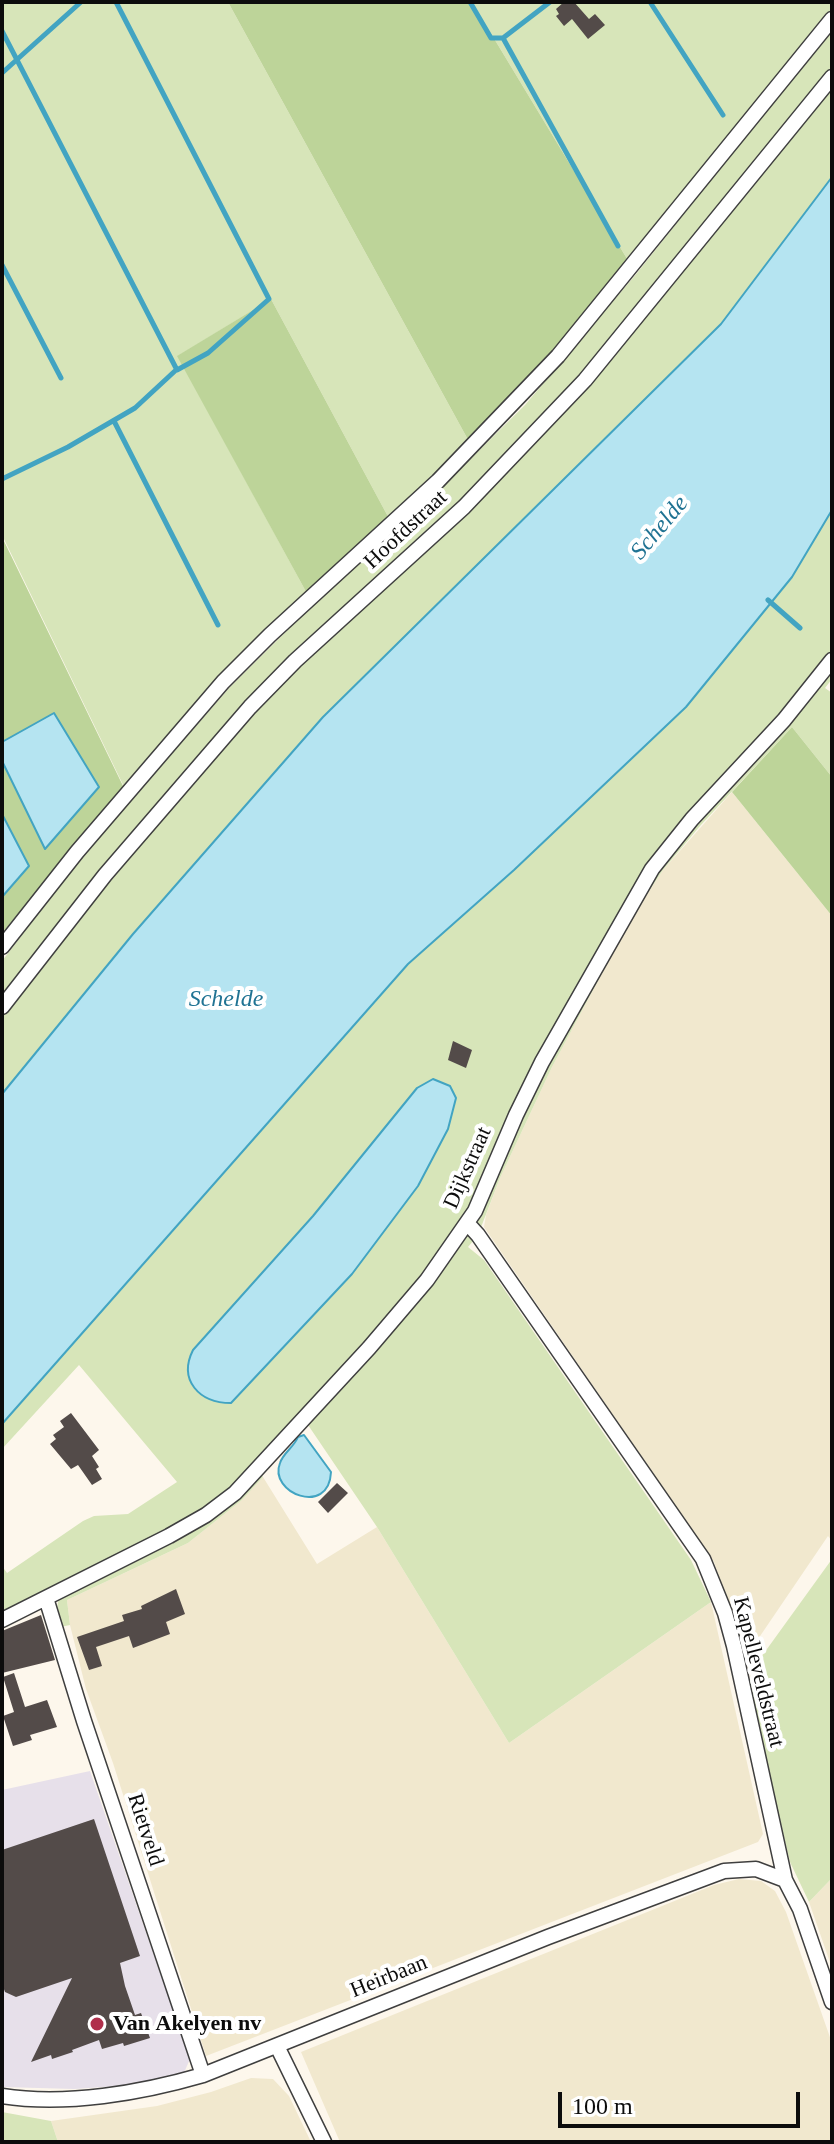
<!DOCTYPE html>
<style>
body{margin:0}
#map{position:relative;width:834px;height:2144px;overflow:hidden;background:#fdf7ec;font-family:"Times New Roman",serif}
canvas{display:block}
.frame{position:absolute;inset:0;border:4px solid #0c0c0c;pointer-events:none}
.scale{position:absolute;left:558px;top:2092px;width:242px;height:36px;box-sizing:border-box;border:4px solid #0c0c0c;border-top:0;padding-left:10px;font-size:24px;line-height:28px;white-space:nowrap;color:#0c0c0c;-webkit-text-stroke:6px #fff;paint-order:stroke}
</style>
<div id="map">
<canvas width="834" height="2144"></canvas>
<div class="frame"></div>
<div class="scale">100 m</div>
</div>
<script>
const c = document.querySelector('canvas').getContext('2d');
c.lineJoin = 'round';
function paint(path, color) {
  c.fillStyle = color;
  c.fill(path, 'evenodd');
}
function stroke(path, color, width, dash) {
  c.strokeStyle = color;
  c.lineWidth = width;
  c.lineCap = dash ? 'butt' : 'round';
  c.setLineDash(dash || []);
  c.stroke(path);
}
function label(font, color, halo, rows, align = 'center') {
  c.font = font + ' "Times New Roman",serif';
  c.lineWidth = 8;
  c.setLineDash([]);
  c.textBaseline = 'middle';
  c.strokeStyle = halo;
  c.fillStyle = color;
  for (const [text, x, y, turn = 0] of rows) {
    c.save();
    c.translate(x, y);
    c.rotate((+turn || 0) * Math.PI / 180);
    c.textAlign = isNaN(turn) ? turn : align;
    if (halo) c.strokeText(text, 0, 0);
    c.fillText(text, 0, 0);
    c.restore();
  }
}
paint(new Path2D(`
 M90,1771l100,288 -7,16 -49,10 -60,4 -72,-2v-297z`), '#e7e0ea');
paint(new Path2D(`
 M732,792l100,124v625l-4,-5 -74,109 -5,3 -6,-3 -29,-83 -230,-335 2,-12 14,-37 52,-111 80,-150 31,-47z
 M263,1477l54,87 60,-37 132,216 202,-141 52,232 -5,8 -552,214 -93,-293 -27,-74 -16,-64 -3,-25 121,-57 54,-43z
 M832,1878v90l-23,-66z
 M739,1879l22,2 14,10 11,21 46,131v99h-492l-39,-90 413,-167z
 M251,2078l22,1 16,17 22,46h-253l-7,-21 106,-15 54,-14z`), '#f1e8ce');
paint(new Path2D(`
 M2,2h226l244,445 -80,77 -121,-225 -93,57 132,243 -183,194 -125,-258z
 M472,2h360v17l-200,248z
 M832,28v149l-111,147 -398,393 -190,217 -131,160v-133l81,-105 147,-169 84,-83 127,-116 84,-83 112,-132z
 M832,510v169l-7,9 7,5v84l-40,-50 -92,99 -37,44 -31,47 -80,150 -52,111 -22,57 -10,12 16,13 207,300 20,42 -202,141 -132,-216 -73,-108 -46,50 5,8 -21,23 -54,43 -121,57 3,25 -10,2c-4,-12 -4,-20 0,-32l-58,23v-52l5,7 76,-52 11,-5 34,-2 49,-32 -98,-117 -77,84v-25l406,-460 106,-94 172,-163 106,-130z
 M832,1559v319l-23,24 -19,-40 -42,-175 6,-20z
 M2,2112l49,9 7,21h-56z`), '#d7e5b9');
paint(new Path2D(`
 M228,2h244l160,265 -160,180z
 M271,299l121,225 -82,75 -133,-243z
 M2,537l122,251 -122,145v-36l27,-31 -27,-52v-53l43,87 9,-135 -52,29z
 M792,727l40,50v139l-100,-124z`), '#bdd499');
const water = new Path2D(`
 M832,177v333l-40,67 -106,130 -172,163 -106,94 -406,460v-330l131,-160 190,-217 398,-393z
 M54,713l45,74 -54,62 -43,-88v-19z
 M2,814l27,52 -27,31z
 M433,1079l17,7 6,12 -8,31 -30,57 -66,88 -121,129c-32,0 -53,-23 -38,-53l120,-134 104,-128z
 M304,1435l27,37c-2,45 -63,21 -51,-9 3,-10 14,-16 18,-26z`);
paint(water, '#b5e4f1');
stroke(water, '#42a4c2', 2);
stroke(new Path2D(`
 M470,2l21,36h12l47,-36
 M650,2l73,113
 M2,31l175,339 31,-17 61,-54 -153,-297
 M503,38l115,208
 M2,73l79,-71
 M2,265l59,113
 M114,421l104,204
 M2,479l66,-32 67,-39 41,-38
 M768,600l32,28`), '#42a4c2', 5);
paint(new Path2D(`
 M564,2h10l15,17 6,-5 10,11 -17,14 -16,-20 -8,7 -8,-10 3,-2 -3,-5z
 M453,1041l19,9 -6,18 -18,-8z
 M71,1413l28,37 -7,6 7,11 -3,2 6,10 -10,6 -14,-20 -7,4 -21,-25 6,-5 -3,-4 11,-8 -4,-6z
 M337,1483l11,10 -20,20 -10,-11z
 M176,1589l9,25 -19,8 4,12 -37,14 -4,-12 -33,11 6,19 -13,4 -12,-33 47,-16 -2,-6 20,-6 -1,-3z
 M41,1615l14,45 -53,13v-42z
 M14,1673l11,34 22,-7 10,27 -27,8 2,5 -19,6 -10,-30 11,-4 -11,-35z
 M94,1819l46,137 -20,7 5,23 10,29 6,-2 9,25 -26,8 -1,-3 -21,6 -3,-9 -27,10 1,2 -21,7 -1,-4 -20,7 41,-84 -56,19 -11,-5 -3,-8v-134z`), '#534b49');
const minor = new Path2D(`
 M2,947l75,-95 146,-170 47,-47 168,-154 120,-125 274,-337
 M2,1007l103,-132 145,-168 45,-46 169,-154 121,-127 247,-303
 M468,1224l10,11 225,324 22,54 9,33 51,234 15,29 32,93
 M46,1598l38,123 119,354
 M2,1620l167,-84 37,-21 29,-22 134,-145 58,-68 48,-69 41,-96 26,-53 110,-193 40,-50 92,-99 48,-60
 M277,2046l47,96
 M2,2096c64,10 139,-3 201,-21l345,-138 176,-66 32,-2 29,11`);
stroke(minor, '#3f3f3f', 17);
stroke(minor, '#fff', 14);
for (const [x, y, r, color] of [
 [97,2024,8,"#b02f4b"]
]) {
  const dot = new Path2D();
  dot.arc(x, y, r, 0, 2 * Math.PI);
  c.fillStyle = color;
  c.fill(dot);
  stroke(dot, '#fff', 3);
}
label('22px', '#0c0c0c', '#fff', [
 ["Hoofdstraat",406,530,-43],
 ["Dijkstraat",468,1168,-66],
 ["Kapelleveldstraat",758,1672,76],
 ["Rietveld",145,1830,72],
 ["Heirbaan",389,1977,-22]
]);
label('bold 22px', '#0c0c0c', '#fff', [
 ["Van Akelyen nv",113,2024]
], 'left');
label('italic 24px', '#207393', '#fff', [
 ["Schelde",660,528,-50],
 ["Schelde",226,1000]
]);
</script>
